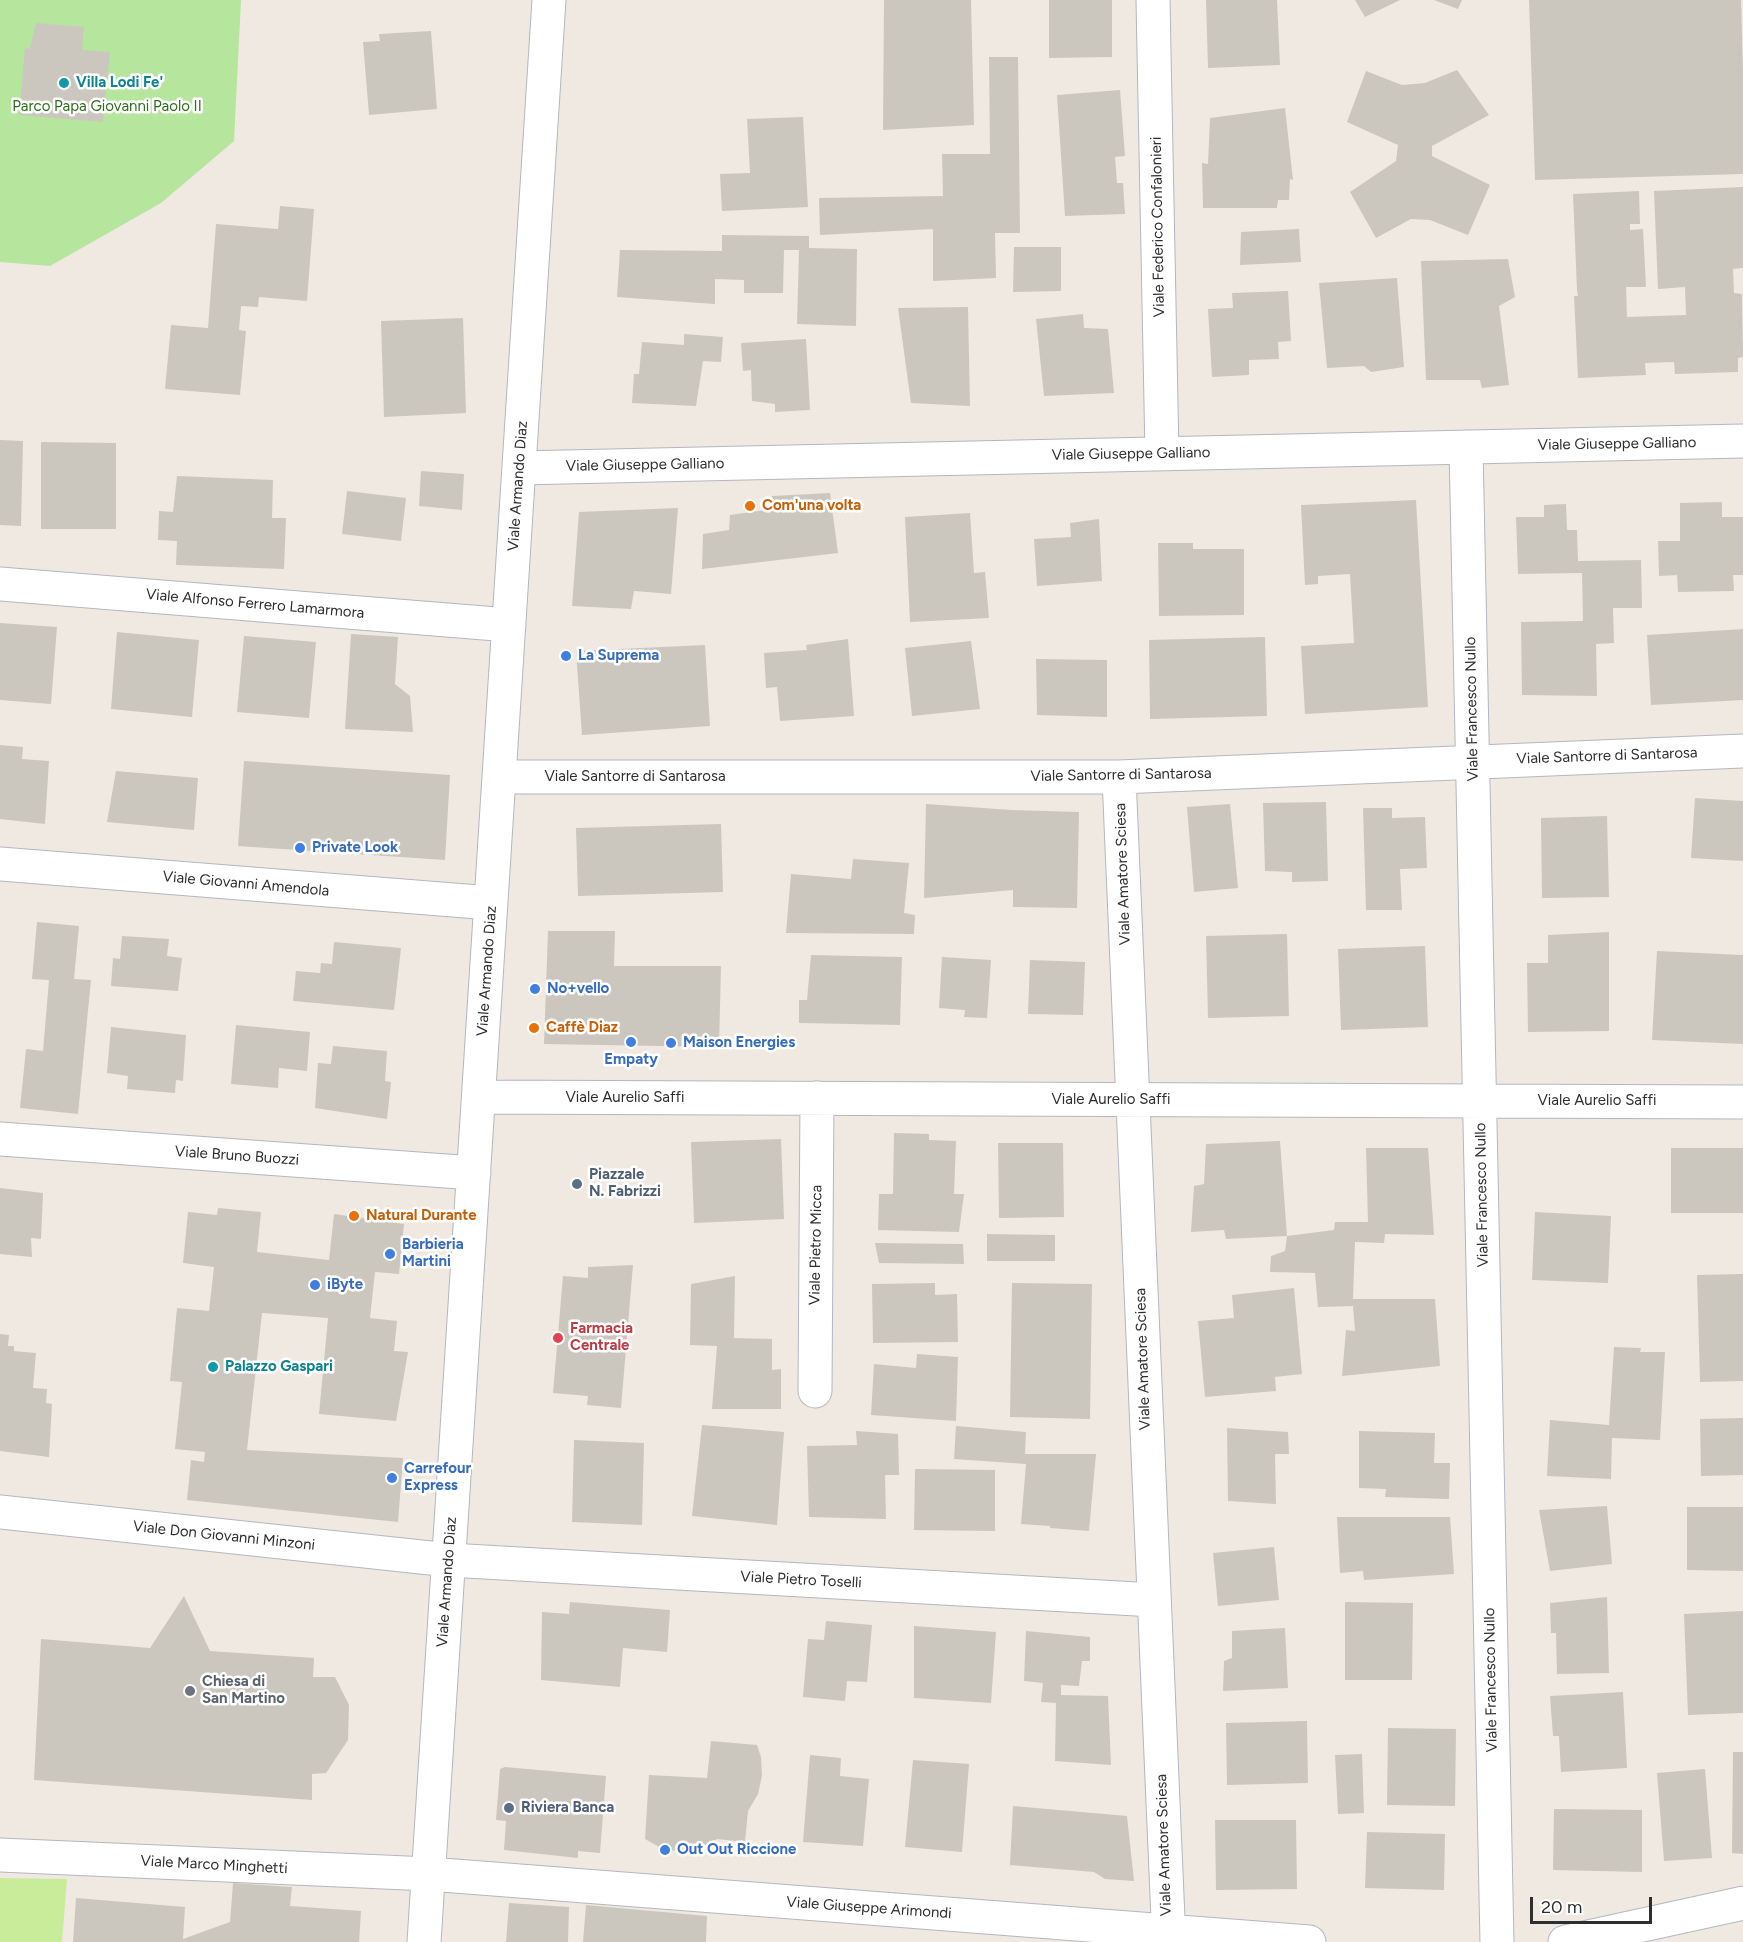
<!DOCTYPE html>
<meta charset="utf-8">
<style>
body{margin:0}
#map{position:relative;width:1743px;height:1942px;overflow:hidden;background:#efe9e1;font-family:Figtree,sans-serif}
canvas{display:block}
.scale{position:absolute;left:1530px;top:1897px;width:122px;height:27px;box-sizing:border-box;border:3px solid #2e2e2e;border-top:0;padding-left:8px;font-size:18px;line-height:21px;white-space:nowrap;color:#2e2e2e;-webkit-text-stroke:4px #fff;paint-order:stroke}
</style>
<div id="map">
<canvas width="1743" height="1942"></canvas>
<div class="scale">20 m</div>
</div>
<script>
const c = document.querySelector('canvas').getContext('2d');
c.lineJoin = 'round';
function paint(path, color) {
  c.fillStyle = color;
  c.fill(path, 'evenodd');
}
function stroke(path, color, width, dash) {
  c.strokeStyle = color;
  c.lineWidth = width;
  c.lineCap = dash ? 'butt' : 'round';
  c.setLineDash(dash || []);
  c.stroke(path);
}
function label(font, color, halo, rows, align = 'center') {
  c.font = font + ' Figtree,sans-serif';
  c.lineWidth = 5;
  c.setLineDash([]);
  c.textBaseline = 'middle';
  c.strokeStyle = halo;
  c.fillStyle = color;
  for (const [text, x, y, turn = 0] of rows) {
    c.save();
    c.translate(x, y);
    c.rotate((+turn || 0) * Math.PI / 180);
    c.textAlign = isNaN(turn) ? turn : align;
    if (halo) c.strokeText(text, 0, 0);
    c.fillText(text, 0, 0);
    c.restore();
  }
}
paint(new Path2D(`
 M0,0h241l-7,141 -73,62 -111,63 -50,-4z`), '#b6e59e');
paint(new Path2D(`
 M0,1878l67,1 -5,63h-62z`), '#c9ec9a');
paint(new Path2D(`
 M884,0h87l3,125 -91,5z
 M1049,0h63v57l-63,1z
 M1206,0h71l3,65 -72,3z
 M1355,0h45l-35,17z
 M1434,0h28l-4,9z
 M1529,0h212l2,71v103l-208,6z
 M36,23l48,4 -2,23 28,2 -7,70 -84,-7 6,-67 5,1z
 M431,31l6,78 -68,6 -6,-73 17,-1 -1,-7z
 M989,57h29l2,176h-25l1,45 -63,3v-52l-113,6 -1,-37 124,-2 -1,-42h48z
 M1457,70l32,45 -57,31v10l58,29 -22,50 -38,-15 -19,-1 -35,19 -26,-46 46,-31 2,-16 -51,-23 19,-51 36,14 23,-2z
 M1120,90l5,66 -10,1 2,26h6l2,31 -60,2 -8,-121z
 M1285,108l8,72 -3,-1 -1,21h-11l-1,8h-74l-1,-45 6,1 2,-46z
 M803,117l5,90 -86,4 -2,-37 30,-1 -3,-54z
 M1743,187v81l-10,1 1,24 8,1 1,63 -5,1v14l-63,2 -1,-12 -29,1 1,12 -68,3 -4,-82h4l-1,-6 -4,-96 66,-3 1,33h-10v6l13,-1 3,58h-20l1,30 59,-2 -1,-28 -27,2 -4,-98z
 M280,206l34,3 -7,92 -48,-4 -1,10 -17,-1 -2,24 7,1 -6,64 -75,-6 6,-64 37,3 8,-104 62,5z
 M1299,229l2,33 -61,3 1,-33z
 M722,235l87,1v12l48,1 -1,77 -59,-2 2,-74h-15l-1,43h-39v-13l-29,-1v25l-98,-7 3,-47 102,1z
 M1014,247h47v44l-48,1z
 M1508,259l7,38 -16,9 10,79 -27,3 -2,-8h-54l-5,-119z
 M1397,278l7,89 -33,5 -7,-6 -37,2 -8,-85z
 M1288,291l3,50 -13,1 1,17 -30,1v15l-37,2 -4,-68 25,-1 -1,-15z
 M968,307l2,99 -59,-3 -13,-95z
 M1083,314l1,14 24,1 6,64 -70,3 -8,-77z
 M463,318l3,95 -82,4 -3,-96z
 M684,334l39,3 -2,25 -18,-1 -7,45 -64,-3 2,-29h5l3,-32 42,3z
 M806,339l4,71 -35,2v-8l-23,-3 -1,-31 -8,1 -2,-28z
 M0,440l23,1 -2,85 -21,-1z
 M41,442l75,1v86h-75z
 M421,471l43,3 -2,36 -43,-4z
 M177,476l96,4 -1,38h14l-2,51 -108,-4 1,-24 -19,-1 1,-29 14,1z
 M347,491l59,7 -5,43 -59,-7z
 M830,493l8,60 -136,16 1,-35 26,-4 1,-15 43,-6 -1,-13z
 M1416,500l12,207 -123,7 -4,-68 53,-3 -4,-69 -32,2v8l-13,1 -4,-80z
 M1722,502v15h21v58h-10l1,16 -56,1 -1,-17 -18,1 -1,-35h22v-38z
 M1566,504l1,26h10l1,31 63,-1 1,48h-29l1,35 -18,1 1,52 -75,-1 -1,-73 62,-1 -1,-48 -64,1 -2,-57h28v-12z
 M678,508l-7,86 -37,-3 -3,18 -59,-3 7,-94z
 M970,513l4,60 11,-1 4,46 -79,4 -5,-105z
 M1099,519l3,62 -65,5 -3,-47 37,-2 -1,-14z
 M1158,543h35v6h51v66l-85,1z
 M0,623l57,4 -6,77 -51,-4z
 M1743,629v71l-92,5 -4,-70z
 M117,632l82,8 -7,77 -81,-8z
 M351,634l47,3 -3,47 15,12 3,36 -68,-3z
 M244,636l72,6 -7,76 -72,-6z
 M1265,637l2,79 -117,3 -1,-79z
 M848,639l6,77 -74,5 -3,-34 -11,1 -2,-35 43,-3 -1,-5z
 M971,641l9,68 -68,7 -7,-68z
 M705,645l5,81 -128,9 -6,-84z
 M1036,659l71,1v57l-70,-2z
 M0,745l23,2 -1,12 27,2 -4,63 -45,-5z
 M244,761l206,14 -5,85 -207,-14z
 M116,771l82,7 -4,52 -87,-8z
 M1695,798l48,3v60l-52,-3z
 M1326,802l2,79 -36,1v-10l-27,-1 -2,-68z
 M926,804l86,6 67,2 -2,96 -64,-1v-17l-89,8z
 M1230,804l8,84 -44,4 -7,-85z
 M1363,808h29v10l33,-1 2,51 -27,1 2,41h-36z
 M1607,816l2,81 -67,1 -1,-80z
 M721,824l2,68 -145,4 -2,-68z
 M853,859l56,4 -5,50 11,2 -1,19 -128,-1 5,-59 60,5z
 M37,922l42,4 -5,53 17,1 -13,134 -58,-6 6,-59 17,2 6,-71 -17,-1z
 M548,931h67l-1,35h107l-2,81 -175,-3z
 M1609,932v99l-81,1 -1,-69h21v-28z
 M1287,934l2,82 -81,2 -2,-82z
 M122,936l47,3 -2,17 15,2 -4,33 -67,-5 2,-28 7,1z
 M334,942l67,6 -7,62 -101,-9 3,-30 24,2 1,-10 11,1z
 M1425,946l3,81 -87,3 -3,-81z
 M1657,951l86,4v89l-91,-4z
 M811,955l91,2 -2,68 -101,-2v-23h8z
 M942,957l49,3 -4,58 -23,-1 1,-7 -26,-2z
 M1030,960l55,2 -2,53 -55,-1z
 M236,1025l74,7 -3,39 -28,-3 -1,20 -47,-4z
 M111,1027l75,8 -3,46 -7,-1 -1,13 -48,-4 1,-13 -21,-3z
 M333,1046l54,5 -2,30 6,1 -4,37 -72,-11 3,-45 13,1z
 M894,1133l35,1v6l27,1 -2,53h10l-5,38 -81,-2 1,-36h14z
 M781,1139l3,80 -90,4 -3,-81z
 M1280,1141l7,95 47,-6 1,-8h33l-2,-74h62l6,87 -49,-1 -1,9 -29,-1 -2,57h82l5,67 -98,10 4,-46 9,1 -2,-25 -35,1 -3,-34 -45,-1 1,-16 14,-5 2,-15 -61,3 -2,-9 -33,2 3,-46 10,-2 2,-40z
 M998,1143h65l1,74 -65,1z
 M1671,1148h72v65h-72z
 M0,1188l43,5 -2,46 -10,-1 1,19 -32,-3z
 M218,1208l43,4 -4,40 72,8 5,-46 70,10 -5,50 -24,-2 -5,46 27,3 -3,30 14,1 -12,69 -77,-7 9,-96 -66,-5 -15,137 156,8 -5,64 -211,-22 4,-40 13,2 1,-10 -30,-3 7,-67 -12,-1 7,-73 32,3 5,-44 -31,-4 5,-51 29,3z
 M1535,1212l76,4 -3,67 -76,-3z
 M987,1234l68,1v26h-68z
 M875,1243l88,1 1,20 -85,-1z
 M633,1265l-12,143 -34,-3 1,-9 -35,-3 10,-117 25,2v-11z
 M1743,1274v107l-43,1 -3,-107z
 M735,1276l-1,62 38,1v31l9,-1v40h-69l5,-63 -27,-1 1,-61z
 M935,1283v12l22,-1 1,48 -85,1 -1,-59z
 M1012,1283l80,1 -2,135 -80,-2z
 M1294,1288l8,86 -27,3 1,14 -71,6 -7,-76 36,-3 -2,-23z
 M0,1334l9,1 -1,11h6v5l22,2 -3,35 14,1 -1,14 6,1 -3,53 -49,-6z
 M1614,1347l27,1 -1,4h25l-5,88 -48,-2 -1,41 -64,-3 3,-56 59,5z
 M917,1354l41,3 -2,64 -85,-6 3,-51 42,4z
 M1743,1418v57l-42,1 -1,-57z
 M702,1425l82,7 -7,93 -85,-9z
 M956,1426l70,6 -1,22h71l-7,77 -39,-3v-2l-29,-2 5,-60 -72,-5z
 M1227,1428l61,4 1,22h-14l1,50 -48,-3z
 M856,1431l42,3 1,41h-14l1,44 -77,-2 -2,-71 50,-1z
 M1359,1431l76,2 -1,30h16l-1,36 -64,-2 1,-8 -27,-1z
 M574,1440l70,3 -2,82 -70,-3z
 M915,1469l80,1v61l-81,-1z
 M1607,1506l5,58 -62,7 -11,-61z
 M1687,1507h56v64l-56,-1z
 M1337,1517h113l4,57 -90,6 -1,-9 -23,2z
 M1274,1547l5,53 -61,6 -5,-53z
 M184,1596l26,55 104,7 -1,19h22l14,28 -1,35 -22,33 -14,1v26l-278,-20 7,-141 109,9z
 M1607,1597l2,76 -52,1 -1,-41h-5l-1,-30z
 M570,1602l100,8 -3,42 -44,-4 -3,39 -79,-7 1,-68 27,2z
 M1345,1602l68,1 -1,77h-67z
 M1743,1611v102l-55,2 -4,-101z
 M826,1621l46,4 -5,57 -20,-1 -2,20 -42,-4 5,-58 16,1z
 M914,1626l82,6 -5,71 -77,-5z
 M1285,1628l3,60 -65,3 1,-30 8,-3v-27z
 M1026,1631l64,6v24h-8l-3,25 -18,-1v10l47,1 3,69 -56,-4 1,-58 -15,-1 2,-19 -19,-2z
 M1623,1692l4,76 -66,4 -2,-36h-6l-3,-40z
 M1307,1721l1,62 -81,2 -1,-62z
 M1388,1728l68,1 -1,77 -68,-1z
 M711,1741l46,4 4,12 1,19 -4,18 -10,17 -3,31 -28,-3 -19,10 -14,3 -21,-3 -18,-10 4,-64 58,3z
 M1733,1752h10v102l-11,-1z
 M1362,1754l2,59 -26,1 -3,-59z
 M810,1755l31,3 -1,18 29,3 -6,67 -60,-4z
 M913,1760l56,4 -7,88 -57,-5z
 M505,1767l101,9 -6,77 -22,-2v7l-74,-8 2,-29 -10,-1 4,-51z
 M1705,1769l7,89 -48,3 -7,-88z
 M1013,1806l114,10 7,65 -29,-2 -11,-7 -84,-7z
 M1554,1809l88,1v62l-89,-2z
 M1215,1820h81l1,69 -81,1z
 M1367,1832l78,2 -1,56 -79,-2z
 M233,1883l59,4 -2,19 71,5 -2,31h-286l3,-44 109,9 -2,32 47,-17z
 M509,1903l60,4 -1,35h-62z
 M586,1905l121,11 -1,26h-123z`), '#cbc7bf');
const minor = new Path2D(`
 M1153,0l9,454
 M1466,447l31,1495
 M519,468l1224,-27
 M0,584l509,41
 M499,777h620l624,-26
 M1119,777l50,1165
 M0,864l491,39
 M479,1097l1264,5
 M0,1139l474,34
 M815,1391l2,-293
 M0,1512l449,48 705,40
 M0,1855l429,19 880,68
 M424,1942l125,-1942
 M1565,1942l178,-39`);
stroke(minor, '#b4b7c1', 35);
stroke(minor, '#fff', 33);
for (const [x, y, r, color] of [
 [64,83,6,"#0f9aa8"],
 [750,506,6,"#e8710a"],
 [566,656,6,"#3f7fe0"],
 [300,848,6,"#3f7fe0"],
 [535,989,6,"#3f7fe0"],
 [534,1028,6,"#e8710a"],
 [631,1042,6,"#3f7fe0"],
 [671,1043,6,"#3f7fe0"],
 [577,1184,6,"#5c6f8a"],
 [354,1216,6,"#e8710a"],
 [390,1254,6,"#3f7fe0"],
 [315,1285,6,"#3f7fe0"],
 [558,1338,6,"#e0444e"],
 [213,1367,6,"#0f9aa8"],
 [392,1478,6,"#3f7fe0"],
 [190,1691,6,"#6b7280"],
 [509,1808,6,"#5c6f8a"],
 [665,1850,6,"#3f7fe0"]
]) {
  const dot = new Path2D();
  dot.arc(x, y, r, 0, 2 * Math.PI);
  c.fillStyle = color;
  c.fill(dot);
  stroke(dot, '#fff', 2);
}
label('bold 15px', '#0d838f', '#fff', [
 ["Villa Lodi Fe'",76,83],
 ["Palazzo Gaspari",225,1367]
], 'left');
label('15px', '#2c6e1b', '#fff', [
 ["Parco Papa Giovanni Paolo II",107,107]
]);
label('15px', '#2e2e2e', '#fff', [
 ["Viale Federico Confalonieri",1158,227,-91],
 ["Viale Giuseppe Galliano",1617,444,-1],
 ["Viale Giuseppe Galliano",1131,454,-1],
 ["Viale Giuseppe Galliano",645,465,-1],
 ["Viale Armando Diaz",518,486,-86],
 ["Viale Alfonso Ferrero Lamarmora",255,604,5],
 ["Viale Francesco Nullo",1472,709,-91],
 ["Viale Santorre di Santarosa",1607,756,-2],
 ["Viale Santorre di Santarosa",1121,775,-1],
 ["Viale Santorre di Santarosa",635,777],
 ["Viale Amatore Sciesa",1123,874,-92],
 ["Viale Giovanni Amendola",246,884,5],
 ["Viale Armando Diaz",487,971,-86],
 ["Viale Aurelio Saffi",625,1098],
 ["Viale Aurelio Saffi",1111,1100],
 ["Viale Aurelio Saffi",1597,1101],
 ["Viale Bruno Buozzi",237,1156,4],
 ["Viale Francesco Nullo",1482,1195,-91],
 ["Viale Pietro Micca",816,1245,-89],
 ["Viale Amatore Sciesa",1143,1359,-92],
 ["Viale Don Giovanni Minzoni",224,1536,6],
 ["Viale Pietro Toselli",801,1580,3],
 ["Viale Armando Diaz",447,1582,-86],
 ["Viale Francesco Nullo",1491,1680,-91],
 ["Viale Amatore Sciesa",1164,1845,-92],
 ["Viale Marco Minghetti",214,1865,3],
 ["Viale Giuseppe Arimondi",869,1908,4]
]);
label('bold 15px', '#c56008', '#fff', [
 ["Com'una volta",762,506],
 ["Caffè Diaz",546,1028],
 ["Natural Durante",366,1216]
], 'left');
label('bold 15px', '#366cbe', '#fff', [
 ["La Suprema",578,656],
 ["Private Look",312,848],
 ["No+vello",547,989],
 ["Maison Energies",683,1043],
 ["Empaty",631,1060,"center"],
 ["Barbieria",402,1245],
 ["Martini",402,1262],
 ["iByte",327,1285],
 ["Carrefour",404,1469],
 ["Express",404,1486],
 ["Out Out Riccione",677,1850]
], 'left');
label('bold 15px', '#4e5e75', '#fff', [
 ["Piazzale",589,1175],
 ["N. Fabrizzi",589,1192],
 ["Riviera Banca",521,1808]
], 'left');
label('bold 15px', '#be3a42', '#fff', [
 ["Farmacia",570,1329],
 ["Centrale",570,1346]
], 'left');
label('bold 15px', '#5b616d', '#fff', [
 ["Chiesa di",202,1682],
 ["San Martino",202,1699]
], 'left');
</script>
